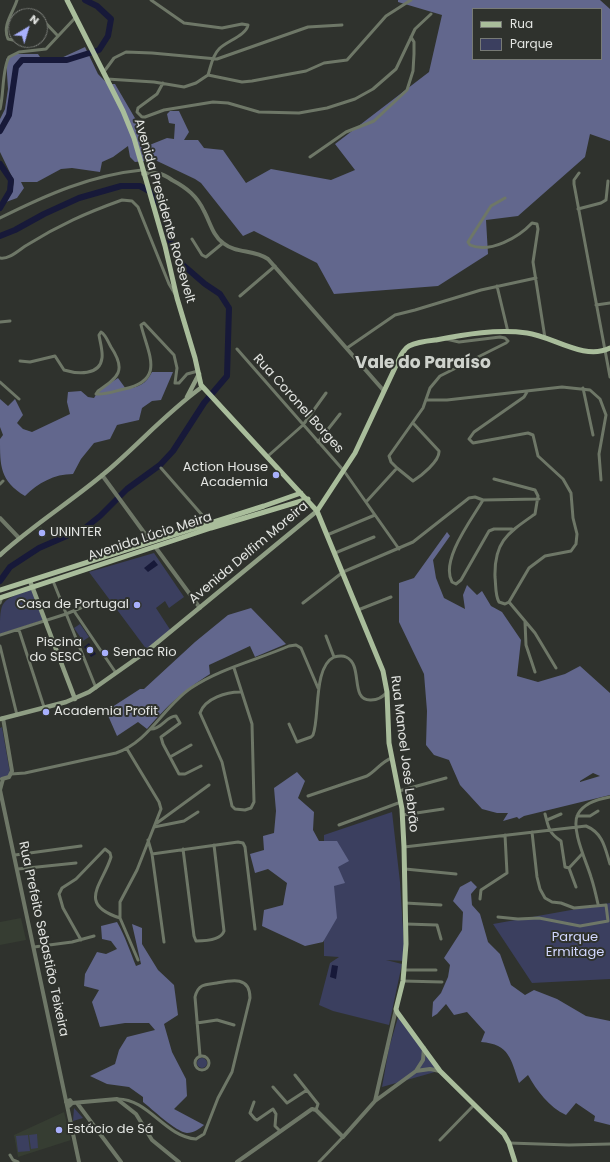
<!DOCTYPE html>
<meta charset="utf-8">
<style>
body{margin:0}
#map{position:relative;width:610px;height:1162px;overflow:hidden;background:#2f322d;font-family:Poppins,sans-serif}
canvas{display:block}
.legend{position:absolute;left:472px;top:8px;width:130px;height:52px;box-sizing:border-box;background:#2f322d;border:1px solid #777a75;margin:0;padding:5px 7px;list-style:none;font-size:12px;color:#e3e5e2}
.legend li{display:flex;align-items:center;gap:8px;height:20px}
.legend b{width:20px;border:1px solid #777a75}
.north{position:absolute;left:8px;top:8px;width:40px;height:40px;box-sizing:border-box;background:#2f322d;border:1px solid #777a75;border-radius:50%;rotate:38deg;font-size:11px;font-weight:700;line-height:16px;text-align:center;color:#e3e5e2}
.north::after{content:'';display:block;margin:auto;width:14px;height:18px;background:#a8b0fc;clip-path:polygon(50% 0,100% 100%,50% 72%,0 100%)}
</style>
<div id="map">
<canvas width="610" height="1162"></canvas>
<ul class="legend">
<li><b style="height:5px;background:#a9bd9b"></b>Rua</li>
<li><b style="height:11px;background:#3b3f5f"></b>Parque</li>
</ul>
<div class="north">N</div>
</div>
<script>
const c = document.querySelector('canvas').getContext('2d');
c.lineJoin = 'round';
function paint(path, color) {
  c.fillStyle = color;
  c.fill(path, 'evenodd');
}
function stroke(path, color, width, dash) {
  c.strokeStyle = color;
  c.lineWidth = width;
  c.lineCap = dash ? 'butt' : 'round';
  c.setLineDash(dash || []);
  c.stroke(path);
}
function label(font, color, halo, rows, align = 'center') {
  c.font = font + ' Poppins,sans-serif';
  c.lineWidth = 4;
  c.setLineDash([]);
  c.textBaseline = 'middle';
  c.strokeStyle = halo;
  c.fillStyle = color;
  for (const [text, x, y, turn = 0] of rows) {
    c.save();
    c.translate(x, y);
    c.rotate((+turn || 0) * Math.PI / 180);
    c.textAlign = isNaN(turn) ? turn : align;
    if (halo) c.strokeText(text, 0, 0);
    c.fillText(text, 0, 0);
    c.restore();
  }
}
paint(new Path2D(`
 M41,526l6,10 -5,3 -6,-9z
 M21,918l5,22 -26,5v-23z
 M64,1112l7,28 -53,17 -4,-22z`), '#363d32');
paint(new Path2D(`
 M154,553l30,44 -15,11 -4,-7 -9,7 15,23 -24,19 -58,-78z
 M32,589l11,31 -43,14c0,-35 0,-33 32,-45z
 M80,624l9,13 -6,4 -9,-13z
 M2,727l8,46 -2,4 -8,2v-51z
 M392,812l8,70 5,79 -19,-1 16,4 -13,61 -56,-14 -14,-6 11,-42 9,-6 -15,-1v-121z
 M610,903v76l-78,4 -39,-59z
 M399,1014l43,56 -60,17 7,-39z
 M197 1063a5 5 0 1 1 10 0a5 5 0 1 1-10 0Z
 M74,1108l9,10 -10,3z
 M37,1134l1,14 -7,1 -2,-14z
 M28,1135l2,16 -12,1 -2,-16z`), '#3b3f5f');
paint(new Path2D(`
 M398,0h202l10,9v132l-20,-7 -5,23 -67,59 -32,4 2,34 -50,32 -104,8 -17,-31 -63,-32 -11,5 -42,-53 -6,-4 -40,-19 -20,2 -5,-5 -2,-11 -15,11 -11,5 -2,10 -28,-4 -11,1 -24,13h-16l3,6 -7,10 -11,4 6,-10 2,-11 -14,-29v-33l5,-10 3,-20 -2,-30 7,-5h25l2,3 19,2 26,-12 13,27 10,10h7l24,41 8,21 20,-8 7,1 1,-15 -6,-1 -2,-9 3,-3h9l10,21 -5,8h14l6,8 19,2 23,33 25,-14 60,11 24,-10 -20,-26 94,-72 13,-57 -44,-13zM473,9h128v50h-128z
 M152,372h21l-12,28 -9,1 -10,7 -3,12 -22,5 -7,14 -16,4 -13,16 -8,15c-19,0 -35,9 -48,22 -25,-15 -25,-30 -25,-57l3,-4 -3,-8v-28l8,7 7,-7 8,16 -6,8 6,6 9,3 38,-18 -3,-12 1,-10 13,-1 7,6 6,1 5,-8 19,-12 8,11c13,-2 20,-5 26,-17z
 M447,532l3,4 -17,24 3,18 8,20 21,11 -2,-14 4,-10 10,10 5,-4 9,15 11,6 19,28 -4,36 21,6 27,-8 15,-8 30,27v102l-86,21 -5,3 -2,-2 -14,4 5,-8h-11l-15,-4 -22,-24 -11,-25 -15,-5 -8,-10 1,-34 -3,-37 -25,-52v-39l15,-5zM593,773l7,3 -20,6v-1z
 M251,608l35,36 -31,13 -5,-11 -41,19 1,9c-28,18 -41,30 -63,55l-9,-7 -21,14 -11,-25 34,-22h4l51,-47 33,-27z
 M297,772l8,9 -7,17 16,14 -1,18 6,11h18l12,20 -11,6 7,16 -11,3 3,32 -14,24 -18,4 -43,-20 2,-16 19,-5 4,-22 -19,-14 -13,4 -5,-19 14,-4 -1,-14 11,-3 2,-22 -2,-23z
 M471,881l6,6 -6,7 1,11 8,9 8,28 12,12 11,31 14,10 9,-5 23,9 29,17 24,5v104l-16,-4 1,-5 -19,-13 -10,12c-17,-8 -29,-24 -38,-40l-9,8c-8,-23 -9,-39 -38,-41l4,-10 -18,-20 -13,3 -8,-11 -9,10 -5,3 1,-15 8,-9 7,-16 2,-12 -6,-7 18,-28 1,-18 -10,-11 7,-14z
 M117,922c8,14 13,29 19,44l5,-2 -9,-40 10,4v16l16,26 16,15 4,30 -14,9 8,28 14,27 1,17 -13,13 30,16c-5,4 -10,8 -17,8 -11,-1 -35,-24 -44,-31v-5l-14,-10 -22,-3 -17,-8 25,-12 4,-14 8,-13 28,-7 -6,-7h-24l-25,4 -8,-25 7,-12 -15,-4 1,-12 12,-22 9,2 11,-5 -6,-8 -9,-2 -1,-13z`), '#62678d');
paint(new Path2D(`
 M154,560l4,5 -10,7 -4,-4z
 M89,643l7,11 -5,3 -7,-10z
 M332,965l6,1 -2,13 -6,-2z`), '#171939');
stroke(new Path2D(`
 M0,131l9,-16 7,-48 6,-7h45l32,-10 9,-14 3,-17 -14,-13 -12,-6
 M0,164l11,16 -1,11 -10,17
 M0,236l15,-6 29,-16 35,-16 42,-12h19l11,6 10,14 11,41 11,18 22,19 15,10 9,14 -2,68 -23,27 -31,48 -13,14 -33,24 -27,27 -15,12 -46,20 -29,19 -10,14`), '#171939', 6);
stroke(new Path2D(`
 M151,0l33,23 38,5 20,-4 6,1c-2,11 -22,16 -29,24 -7,7 -8,17 -11,26
 M28,16l4,-2 6,2
 M40,17l18,19
 M16,38l-3,2 -5,-1c-6,-14 5,-26 9,-39
 M103,73l11,-15 12,-6 26,1 65,6 91,-32 34,-2
 M208,75l34,7 10,-1 54,-10 18,-8 23,-3 39,-44 25,-16
 M107,79l47,3 30,5 12,-4 12,-8
 M163,83l-6,11 -19,14 -1,4 5,5h3l19,-7 49,-8 15,1 31,9 40,1 28,-5 28,-9 18,-10 23,-20 19,-40 16,-15
 M0,109c4,-15 2,-40 9,-52l10,-5 27,-3 29,-31
 M310,157l36,-25 28,-11 33,-31 6,-19 1,-17v-12l-3,-5
 M579,173l-5,7v4l36,193
 M505,198l-14,8 -23,36 2,3c20,9 49,-8 62,-22l5,1 1,5 -5,33 12,76
 M578,209l23,-6 5,-3 2,-19
 M0,218c46,-23 91,-43 142,-48
 M192,239l10,16 4,2 17,-14
 M0,258c9,2 20,-9 27,-13 32,-20 59,-32 95,-45l10,1 6,6 31,77 6,10
 M497,286l11,46
 M240,296l35,-30
 M596,305l14,-2
 M0,322l10,-1
 M347,348l48,-33 20,-5 66,-20 55,-12
 M237,349l107,122 55,78
 M20,361l10,1 25,-6 9,14c13,4 36,6 38,-12 1,-7 -2,-16 -3,-23l2,-3c5,3 7,10 10,15 16,24 7,30 -13,44l-2,3c9,1 19,-3 28,-5 42,-9 24,-35 17,-64l3,-2 30,32 3,13 -2,15h4l8,-9 11,-3
 M0,382l19,17
 M583,388l10,47
 M427,400h20l115,-13 28,3 10,9 6,16 -7,39 2,26
 M318,442l22,-28
 M268,456l35,-31 23,-32
 M161,468l49,56
 M397,468l16,13c8,-5 27,-20 26,-30l-26,-28
 M494,479l41,11 3,6 -3,18c-27,19 -41,27 -40,63 1,8 0,18 4,25l6,2 4,-2 20,-34 16,-12 26,-5 5,-7 1,-10 -4,-16 -2,-25 -8,-14 -25,-23 -5,-21 -5,-2 -55,10 -4,-4 5,-7 50,-35 3,-5
 M0,484l3,-3
 M366,502l31,-34 -6,-6 -2,-6 34,-48 7,-20 10,-12 66,-33 2,-2 -3,-3 -5,-1 -41,5 -13,-3
 M512,529h-18l-5,2 -28,49 -5,4 -4,-2c-12,-22 20,-63 31,-82l56,-1
 M327,535l48,-20
 M335,553l39,-16
 M53,581l43,107
 M509,602l26,31 21,35
 M0,603l2,-6
 M303,603l40,-31 70,-30 56,-44 6,-1 8,3
 M358,610l33,-13
 M74,611l42,62
 M525,622l1,23 9,27
 M19,630l25,77
 M0,635l66,-21 24,-10
 M326,636l8,21
 M0,646l17,69
 M234,668l18,56 2,78 -3,6 -6,2 -10,-1 -3,-3 -10,-44 -22,-49c5,-15 27,-21 40,-21
 M289,724l8,18 14,-5 2,-2c7,-18 0,-68 21,-78 4,-1 8,-2 12,0 18,8 3,44 25,43 7,0 12,-3 16,-8
 M151,729c11,0 15,-13 25,-13l4,7 -19,14 2,7 16,30h6l16,-8
 M127,749l32,53 2,7 -24,61 -17,32v16l18,42
 M170,757l21,-12
 M11,774l14,-1 91,-20c33,-11 48,-47 75,-65 30,-20 66,-28 98,-42l7,-1 5,3 17,40
 M399,791l47,-13
 M308,796l59,-20c9,-5 15,-15 25,-18
 M545,814c4,14 3,18 16,27l4,26 4,1 13,-14
 M403,815l40,-6
 M577,816h13l8,-5
 M547,820l14,-6
 M157,823l52,-38
 M339,825l62,-23
 M154,827l30,-6 14,-9
 M148,840l4,14 12,88
 M404,847l182,-21c17,7 19,22 24,38
 M183,849l11,87 2,5c9,0 25,-1 28,-10l-10,-86
 M152,854l86,-12 5,1 2,4 10,82
 M15,855l66,-9
 M569,868l7,19
 M18,869l58,-6
 M405,869l51,5
 M480,899l1,-9 26,-17 -2,-38
 M405,903l36,2
 M598,904c-2,-9 -4,-18 -7,-27 -4,-14 -21,-49 -13,-63 6,-11 20,-15 32,-17
 M498,917l20,2 21,-1 41,8 28,-5 -2,-16 -32,3 -13,-5 -9,-1 -7,-4 -5,-9 -3,-12 -5,-45
 M406,924l31,1 4,14
 M81,940l-18,-32 -4,-14 3,-6 14,-9 29,-30 5,4 1,4c-8,27 -35,47 9,61
 M34,947l38,-5 22,-6
 M404,970h32
 M403,981l39,1
 M197,1023l20,-3 17,5
 M195 1063a7 7 0 1 1 14 0a7 7 0 1 1-14 0Z
 M295,1075l23,29 -2,6
 M273,1087l14,16 20,-13
 M117,1099c31,-1 48,38 79,40l8,-5 14,-36 14,-26 18,-74c0,-22 -18,-18 -33,-15 -5,1 -11,1 -15,3 -4,2 -6,7 -7,11l5,59
 M254,1102l-4,11 5,6 2,1 16,-11 3,5 -1,12 5,5
 M440,1140l34,-35
 M509,1143l60,2 41,-1
 M10,1155l3,5 5,2
 M319,1162l24,-25`), '#6e7767', 3);
stroke(new Path2D(`
 M143,174c12,-3 19,-1 29,6 15,8 25,16 32,31 6,11 9,25 19,32 14,11 30,6 45,16l116,132
 M102,475l49,67
 M0,518l19,20
 M156,548l44,60
 M2,779l7,-2 3,-6 -9,-53
 M3,779l-3,11 79,372
 M416,1071l7,-11 1,-12
 M375,1101l41,-30 14,-2 10,2
 M72,1103l-2,-3 -4,2 3,4 3,-3 45,-4 19,15 16,26 27,22
 M77,1103l44,59
 M237,1162l75,-53 4,1 27,27 32,-36 21,-92`), '#6e7767', 4);
stroke(new Path2D(`
 M187,397l12,-23
 M0,555c33,-30 72,-54 106,-83 32,-27 61,-60 96,-85
 M30,581l45,118
 M0,719l66,-17 23,-10 58,-41 170,-140`), '#8f9e84', 4.5);
stroke(new Path2D(`
 M67,0l56,111 11,27 31,108 12,52 18,60 6,27 116,126 66,160 4,21 2,51 13,66 2,38 2,97 -3,37 -7,28 1,3 43,59 64,63 5,9 6,19
 M317,511l38,-58 46,-98c3,-4 4,-7 8,-9 8,-4 18,-5 27,-6 30,-6 61,-11 91,-7 25,3 57,28 83,15
 M0,590l264,-84 37,-13
 M0,598l211,-70 97,-29`), '#a9bd9b', 5);
for (const [x, y, r, color] of [
 [276,475,4,"#a8b0fc"],
 [42,533,4,"#a8b0fc"],
 [137,605,4,"#a8b0fc"],
 [90,650,4,"#a8b0fc"],
 [105,653,4,"#a8b0fc"],
 [46,712,4,"#a8b0fc"],
 [59,1130,4,"#a8b0fc"]
]) {
  const dot = new Path2D();
  dot.arc(x, y, r, 0, 2 * Math.PI);
  c.fillStyle = color;
  c.fill(dot);
  stroke(dot, '#2f322d', 1.5);
}
label('13px', '#e3e5e2', '#2f322d', [
 ["Avenida Presidente Roosevelt",164,211,74],
 ["Rua Coronel Borges",298,404,48],
 ["Avenida Lúcio Meira",150,537,-18],
 ["Avenida Delfim Moreira",249,553,-40],
 ["Rua Manoel José Lebrão",404,754,83],
 ["Rua Prefeito Sebastião Teixeira",43,939,78]
]);
label('13px', '#e3e5e2', '#2f322d', [
 ["Action House",268,468,"right"],
 ["Academia",268,483,"right"],
 ["UNINTER",50,533],
 ["Casa de Portugal",129,605,"right"],
 ["Piscina",82,643,"right"],
 ["do SESC",82,658,"right"],
 ["Senac Rio",113,653],
 ["Academia Profit",54,712],
 ["Estácio de Sá",67,1130]
], 'left');
label('13px', '#d2d7ff', '#2f322d', [
 ["Parque",575,938],
 ["Ermitage",575,953]
]);
label('bold 17px', '#ced2cc', '#2f322d', [
 ["Vale do Paraíso",423,364]
]);
</script>
